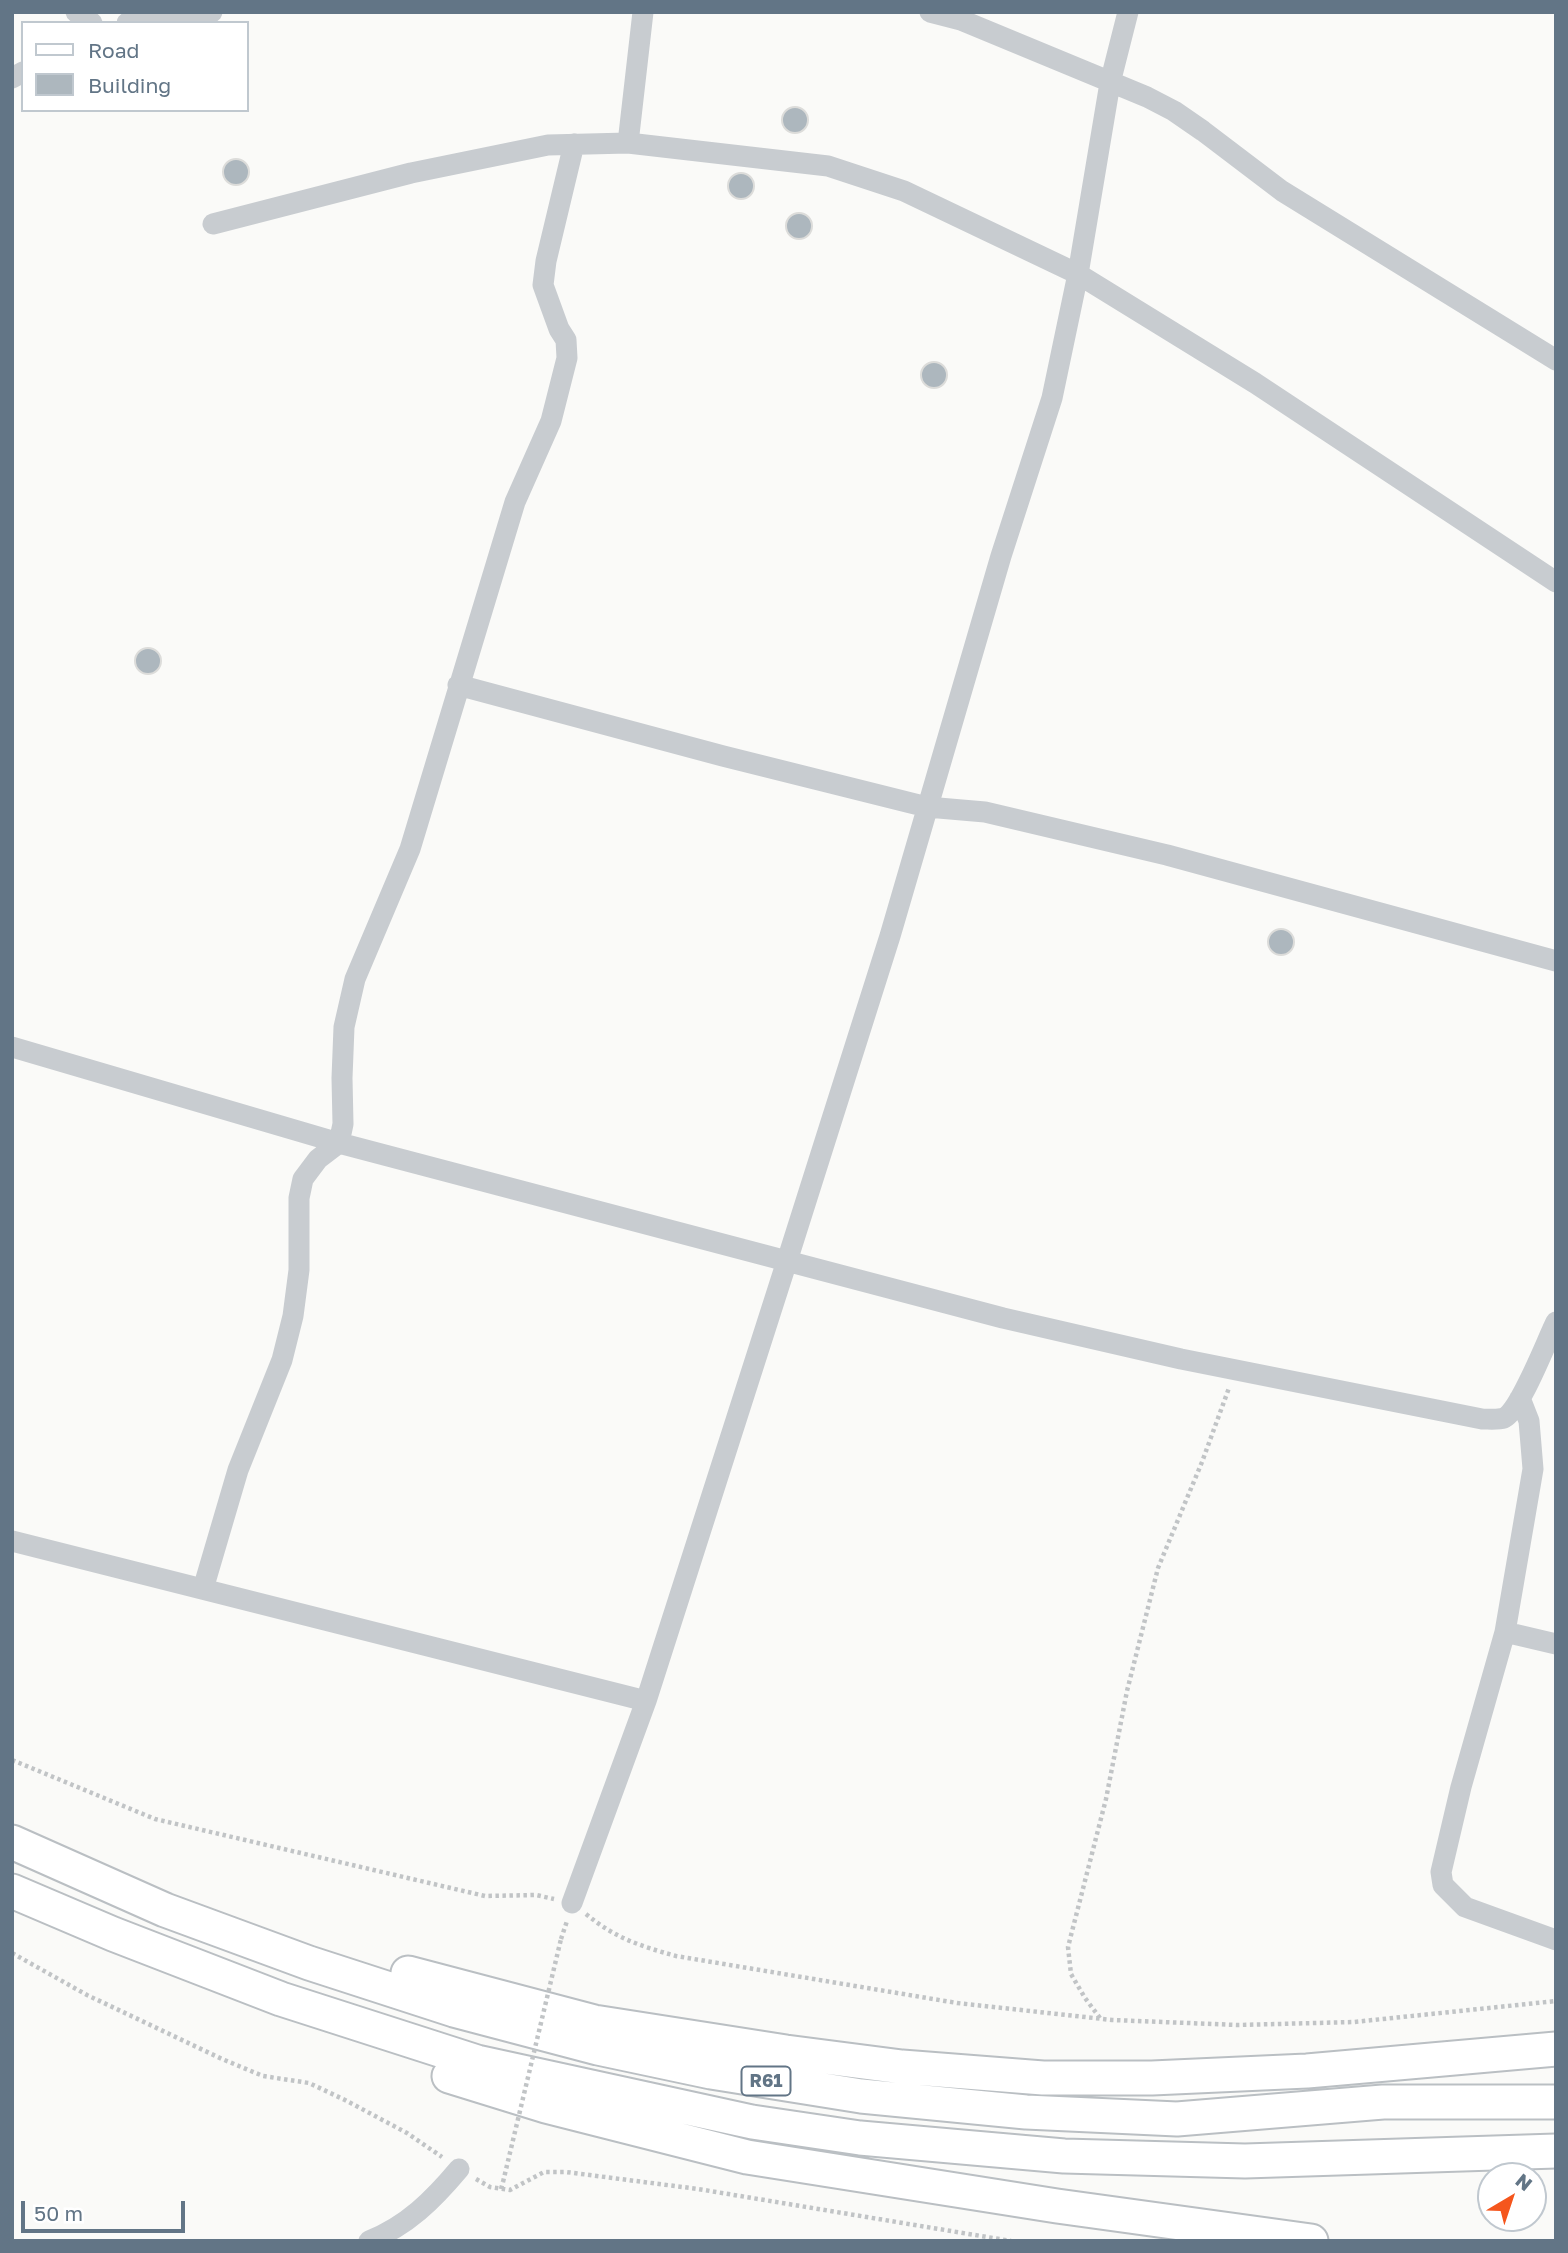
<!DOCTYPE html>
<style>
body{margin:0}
#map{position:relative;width:1568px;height:2253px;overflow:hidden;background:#fafaf8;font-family:"Golos Text",sans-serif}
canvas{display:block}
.frame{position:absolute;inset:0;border:14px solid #627586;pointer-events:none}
.legend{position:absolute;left:21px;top:21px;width:228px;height:91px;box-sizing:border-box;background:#fff;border:2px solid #c0c8cf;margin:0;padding:9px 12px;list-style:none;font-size:21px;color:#627586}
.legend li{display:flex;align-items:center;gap:14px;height:35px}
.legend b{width:35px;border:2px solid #c0c8cf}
.north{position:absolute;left:1477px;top:2162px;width:70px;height:70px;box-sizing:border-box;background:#fff;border:2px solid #c0c8cf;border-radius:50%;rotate:39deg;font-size:19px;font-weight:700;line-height:28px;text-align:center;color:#627586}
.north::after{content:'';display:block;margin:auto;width:24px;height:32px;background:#f5561d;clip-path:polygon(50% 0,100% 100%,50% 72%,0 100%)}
.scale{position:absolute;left:21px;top:2201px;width:164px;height:32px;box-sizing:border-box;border:4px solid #627586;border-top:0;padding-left:9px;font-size:21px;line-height:24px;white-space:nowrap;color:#627586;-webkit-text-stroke:5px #fff;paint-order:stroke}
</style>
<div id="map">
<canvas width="1568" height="2253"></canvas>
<div class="frame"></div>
<ul class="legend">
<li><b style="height:9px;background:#fff"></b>Road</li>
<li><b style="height:19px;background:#adb7be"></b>Building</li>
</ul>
<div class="north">N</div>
<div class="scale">50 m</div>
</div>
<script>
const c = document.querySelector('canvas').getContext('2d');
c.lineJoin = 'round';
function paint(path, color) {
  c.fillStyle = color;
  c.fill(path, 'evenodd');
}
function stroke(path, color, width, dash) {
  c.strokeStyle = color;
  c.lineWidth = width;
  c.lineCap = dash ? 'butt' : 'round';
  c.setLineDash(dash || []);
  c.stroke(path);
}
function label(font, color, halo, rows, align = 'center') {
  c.font = font + ' "Golos Text",sans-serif';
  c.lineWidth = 7;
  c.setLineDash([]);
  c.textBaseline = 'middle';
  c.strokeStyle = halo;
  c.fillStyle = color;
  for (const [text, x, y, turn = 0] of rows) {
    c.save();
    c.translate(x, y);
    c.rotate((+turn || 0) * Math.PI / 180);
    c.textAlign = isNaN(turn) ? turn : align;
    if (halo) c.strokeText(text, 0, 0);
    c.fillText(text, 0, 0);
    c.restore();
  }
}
const building = new Path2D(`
 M782 120a13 13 0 1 1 26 0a13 13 0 1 1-26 0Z
 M223 172a13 13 0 1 1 26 0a13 13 0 1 1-26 0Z
 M728 186a13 13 0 1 1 26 0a13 13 0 1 1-26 0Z
 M786 226a13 13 0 1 1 26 0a13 13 0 1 1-26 0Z
 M921 375a13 13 0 1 1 26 0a13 13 0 1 1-26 0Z
 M135 661a13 13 0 1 1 26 0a13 13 0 1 1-26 0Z
 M1268 942a13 13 0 1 1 26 0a13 13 0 1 1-26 0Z`);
paint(building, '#adb7be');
stroke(building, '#dcdcda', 2);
const primary = new Path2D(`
 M12,1842l153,68 144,53 145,47 144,38 113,24 150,24 165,16 151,7 206,-17h173
 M12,1891l101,43 168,65 196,63 275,60 108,16 204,18 181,5 311,-10
 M408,1973l186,49 192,30 116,15 141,11h109l155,-7 249,-22
 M449,2076l97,30 201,51 310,49 254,35`);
stroke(primary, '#babfc3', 37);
stroke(new Path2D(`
 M12,1760l143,59 330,77 51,-1 18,4
 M586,1914c29,24 54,32 90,42l281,47 155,17 126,5 116,-3 202,-21
 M561,1939l6,-18
 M12,1953l75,42 135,64 41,17 46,7 36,17 62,33 35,24
 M1100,2018l-15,-20 -14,-24 -3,-27 38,-148 21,-108 31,-123 44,-106 27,-74
 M476,2179l14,8 20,3 34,-18h22l132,17 313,52
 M501,2189l2,-7`), '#c1c4c6', 4.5, [3.5, 3.5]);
stroke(new Path2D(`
 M76,12l16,11
 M930,12l31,8 186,77 27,14 29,20 79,60 274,169
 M127,23l85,-11
 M12,78l11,-6
 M628,143l15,-131
 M213,224l198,-51 137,-28 80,-2 200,23 76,25 174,83 177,109 301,199
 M458,685l265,71 204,51 58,5 182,43 389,106
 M12,1047l327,96 664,175 178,41 301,60c7,0 16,1 22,-1 17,-9 42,-76 52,-96
 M1520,1398l9,23 4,48 -28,163 -44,155 -20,85 2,13 22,22 91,33
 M12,1541l634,160
 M203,1589l35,-119 44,-110 11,-44 6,-46v-72l4,-19 15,-20 21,-16 4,-19 -1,-46 2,-51 11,-48 55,-130 105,-347 36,-81 16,-63 -1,-18 -7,-11 -16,-44 3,-24 28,-117
 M1505,1632l51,12
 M572,1903l74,-202 141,-440 103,-325 111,-380 51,-158 26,-124 32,-191 18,-71
 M369,2241c38,-15 64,-41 90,-72`), '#c8ccd0', 21);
stroke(primary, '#fff', 33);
stroke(new Path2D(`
 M503,2182l58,-243`), '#c1c4c6', 4.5, [3.5, 3.5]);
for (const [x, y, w] of [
 [766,2081,49]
]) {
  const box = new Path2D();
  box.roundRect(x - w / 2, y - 14.5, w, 29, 5);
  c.fillStyle = '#fff';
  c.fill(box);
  stroke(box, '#627586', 2);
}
label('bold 18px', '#627586', null, [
 ["R61",766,2081]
]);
</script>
